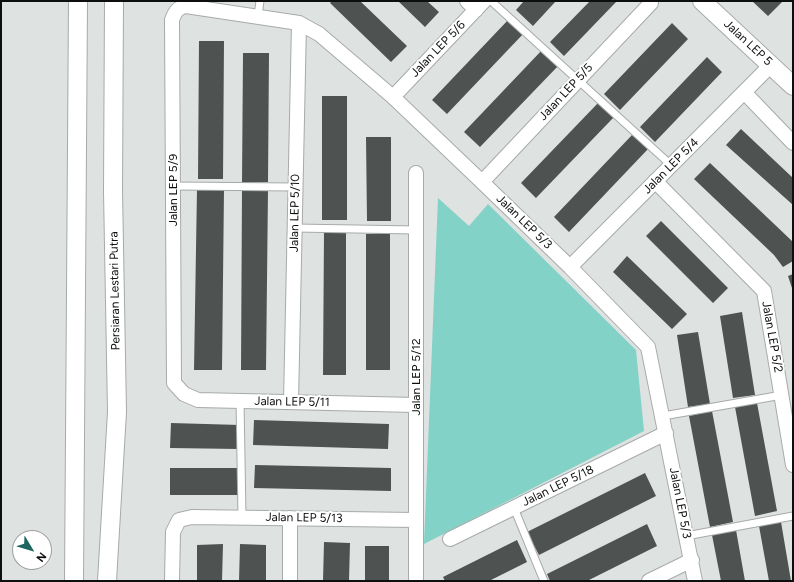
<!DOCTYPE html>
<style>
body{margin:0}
#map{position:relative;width:794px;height:582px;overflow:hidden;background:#dee2e1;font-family:Figtree,sans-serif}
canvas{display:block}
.frame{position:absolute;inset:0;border:2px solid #0d0e0e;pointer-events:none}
.north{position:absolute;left:12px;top:530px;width:40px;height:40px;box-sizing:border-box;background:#fff;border:1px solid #9e9f9f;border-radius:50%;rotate:128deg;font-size:11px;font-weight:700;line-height:16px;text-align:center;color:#0d0e0e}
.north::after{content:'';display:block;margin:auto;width:14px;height:18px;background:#1d6760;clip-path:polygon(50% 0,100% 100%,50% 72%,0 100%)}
</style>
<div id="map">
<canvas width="794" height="582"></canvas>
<div class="frame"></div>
<div class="north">N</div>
</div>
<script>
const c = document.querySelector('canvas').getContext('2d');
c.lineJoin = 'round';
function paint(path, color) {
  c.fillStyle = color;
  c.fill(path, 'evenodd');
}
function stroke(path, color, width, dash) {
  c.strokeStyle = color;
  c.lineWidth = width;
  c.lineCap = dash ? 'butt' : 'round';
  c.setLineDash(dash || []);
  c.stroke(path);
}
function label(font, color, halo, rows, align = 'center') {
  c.font = font + ' Figtree,sans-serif';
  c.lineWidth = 4;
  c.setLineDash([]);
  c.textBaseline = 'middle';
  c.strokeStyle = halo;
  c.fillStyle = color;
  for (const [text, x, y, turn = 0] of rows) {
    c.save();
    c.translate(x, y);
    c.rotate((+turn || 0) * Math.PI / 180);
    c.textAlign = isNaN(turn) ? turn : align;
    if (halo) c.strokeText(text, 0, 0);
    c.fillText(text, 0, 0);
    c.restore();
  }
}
paint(new Path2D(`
 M438,198l31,28 19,-22 148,146 8,81 -220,113z`), '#82d2c8');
paint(new Path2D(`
 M332,1h28l47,45 -16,16 -61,-59z
 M398,1h29l12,11 -14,15z
 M524,1h32l-23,25 -17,-16z
 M590,1h27l-53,55 -14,-14z
 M752,1h31l-15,15z
 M509,19l15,14 -77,81 -15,-14z
 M672,23l16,16 -68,71 -16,-16z
 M199,41h25l-1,138h-25z
 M543,49l16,16 -79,82 -16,-15z
 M243,53h26l-1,129 -26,1z
 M707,57l15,15 -67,70 -15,-15z
 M322,96h25v124h-25z
 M599,102l15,15 -78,81 -15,-15z
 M741,129l52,49v27l-67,-60z
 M632,135l16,14 -79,83 -15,-15z
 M366,137h25v84h-24z
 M710,163l82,78 1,20 -10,6 -9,-12 -80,-76z
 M197,189h27l-2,181h-28z
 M242,190h26l-2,180h-25z
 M661,221l67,67 -15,15 -67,-67z
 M324,231h22v144h-23z
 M390,233v137h-24v-136z
 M627,256l60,58 -15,15 -59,-57z
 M793,274v17l-5,-15z
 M742,312l13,83 -22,3 -13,-82z
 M698,332l12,72 -22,3 -11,-72z
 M757,403l20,108 -22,5 -20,-109z
 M712,411l21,111 -23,5 -21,-111z
 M254,420l135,4 -1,25 -135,-4z
 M171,423l69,2 -1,24 -69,-1z
 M255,465l136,3v23l-137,-3z
 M170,468h70v27h-70z
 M645,473l11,23 -117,59 -12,-23z
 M781,522l10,59h-22l-10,-55z
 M647,524l10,22 -70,35h-37l-3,-7z
 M736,530l9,51h-24l-9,-46z
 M517,540l10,22 -38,19h-44l-2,-4z
 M324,542l26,1 -1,38h-26z
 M223,544l-1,37h-25v-36z
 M240,544l26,1v36h-27z
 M365,546h24v35h-24z`), '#4e5251');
const service = new Path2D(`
 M491,1l180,164
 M258,16l2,-15
 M173,186l122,1
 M295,228l121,2
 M240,401l2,116
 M663,416l119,-21
 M514,508l30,73
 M686,536l107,-20`);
const minor = new Path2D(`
 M467,1l9,9
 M744,92l49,51
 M393,97l91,-96
 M416,173v408
 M655,181l109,110 29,174
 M482,182l169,-179
 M570,267l201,-202
 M291,402l8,-379
 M416,405l-218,-5 -14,-6 -10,-11 -2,-363c3,-8 5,-12 14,-14l113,17 20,11 74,63 89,85 88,85 78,80 47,234
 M290,518v63
 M450,539l216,-106
 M172,581l1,-49 6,-12 13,-3 224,3
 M649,581l43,-21`);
const tertiary = new Path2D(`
 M702,1l91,85
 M74,581l4,-580
 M107,581l10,-169 -4,-221 1,-190`);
stroke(service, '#a7aaaa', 9);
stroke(minor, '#a7aaaa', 16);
stroke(tertiary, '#a7aaaa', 20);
stroke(service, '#fff', 7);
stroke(minor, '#fff', 14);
stroke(tertiary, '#fff', 18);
label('12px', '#0d0e0e', '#fff', [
 ["Jalan LEP 5",748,43,43],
 ["Jalan LEP 5/6",438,49,-46],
 ["Jalan LEP 5/5",566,92,-47],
 ["Jalan LEP 5/4",671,166,-45],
 ["Jalan LEP 5/9",173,190,-90],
 ["Jalan LEP 5/10",295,213,-89],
 ["Jalan LEP 5/3",524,222,44],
 ["Persiaran Lestari Putra",115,291,-91],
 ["Jalan LEP 5/2",772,337,80],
 ["Jalan LEP 5/12",416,377,-90],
 ["Jalan LEP 5/11",292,402,1],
 ["Jalan LEP 5/18",558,486,-26],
 ["Jalan LEP 5/3",680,503,79],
 ["Jalan LEP 5/13",304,518,1]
]);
</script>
